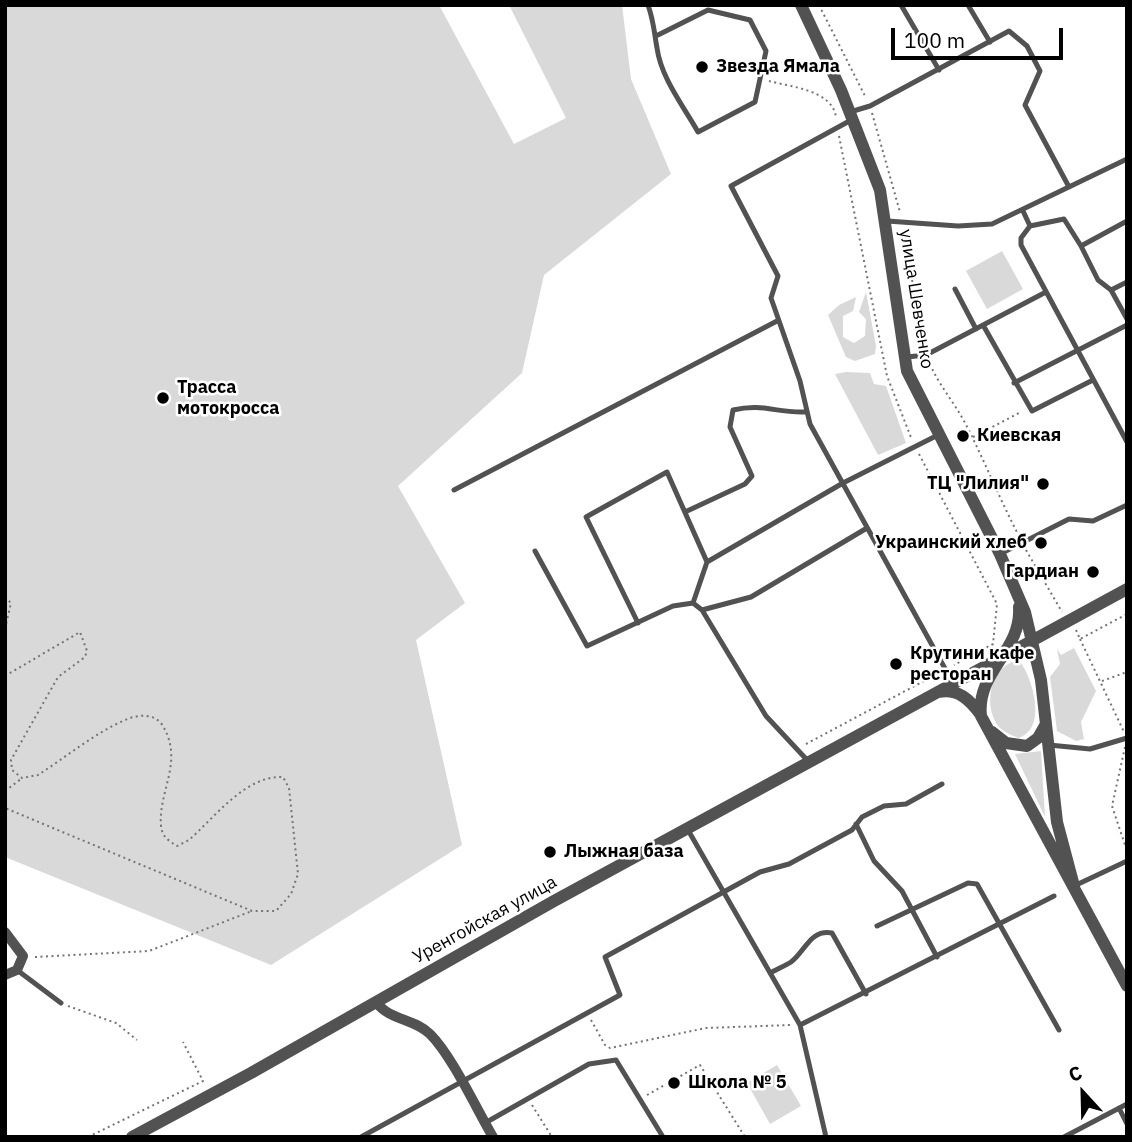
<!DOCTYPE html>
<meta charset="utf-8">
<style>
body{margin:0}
#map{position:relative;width:1132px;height:1142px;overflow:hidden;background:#fff;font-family:"IBM Plex Sans",sans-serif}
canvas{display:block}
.frame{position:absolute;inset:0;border:7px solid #000;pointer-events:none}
.north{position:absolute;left:1048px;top:1058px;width:70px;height:70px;-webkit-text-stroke:5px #fff;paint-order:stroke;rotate:338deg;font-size:19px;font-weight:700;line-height:28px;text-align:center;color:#000}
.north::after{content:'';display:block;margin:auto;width:24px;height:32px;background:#000;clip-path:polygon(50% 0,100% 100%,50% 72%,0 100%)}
.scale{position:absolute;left:891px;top:28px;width:172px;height:32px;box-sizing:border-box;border:4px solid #000;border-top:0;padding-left:9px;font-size:21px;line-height:24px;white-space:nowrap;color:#000;-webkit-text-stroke:5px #fff;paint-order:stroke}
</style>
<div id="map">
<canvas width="1132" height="1142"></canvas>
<div class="frame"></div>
<div class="north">С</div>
<div class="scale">100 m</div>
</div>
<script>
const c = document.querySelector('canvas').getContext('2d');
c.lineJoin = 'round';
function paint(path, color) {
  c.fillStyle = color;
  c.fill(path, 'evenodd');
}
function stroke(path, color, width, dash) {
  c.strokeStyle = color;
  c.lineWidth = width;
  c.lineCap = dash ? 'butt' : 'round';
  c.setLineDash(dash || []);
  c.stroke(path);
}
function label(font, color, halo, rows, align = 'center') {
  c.font = font + ' "IBM Plex Sans",sans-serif';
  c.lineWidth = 5;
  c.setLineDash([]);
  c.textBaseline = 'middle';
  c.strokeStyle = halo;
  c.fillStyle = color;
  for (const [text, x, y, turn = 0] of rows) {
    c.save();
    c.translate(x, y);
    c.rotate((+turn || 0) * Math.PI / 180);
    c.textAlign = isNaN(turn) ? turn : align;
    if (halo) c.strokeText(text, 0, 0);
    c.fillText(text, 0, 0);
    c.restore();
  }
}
paint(new Path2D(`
 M5,5h434l75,139 52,-26 -57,-113h113l9,74 40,95 -127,101 -22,98 -124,113 67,117 -49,37 46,205 -191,120 -266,-108z
 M1002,251l21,38 -36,20 -21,-38z
 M866,292l10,54 -1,8 -20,7 -9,-4 -18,-42 11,-10 17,-8 -3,14 -10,5v21l11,6 11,-7 1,-17 -7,-7z
 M846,372l24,1 4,11 12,2 20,57 -28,12 -43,-81z
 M1074,648l22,43 -15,31 3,17 -8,2 -19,-10 -7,-54 10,-13 -3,-15 4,6z
 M1012,662l9,1c13,19 26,67 -3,75 -6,-3 -15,-6 -20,-12 -14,-20 -9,-54 14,-64z
 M1041,751l4,66 -30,-63z
 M777,1065l24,41 -31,18 -23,-41z`), '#d9d9d9');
stroke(new Path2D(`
 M819,5l47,93
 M769,81c22,6 63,9 67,36
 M872,113l28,99
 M839,136l48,240 25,64
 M904,231l19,115
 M930,364c9,21 23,37 34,57 20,38 35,77 55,115
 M973,437l48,-25
 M919,454l78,150 -4,40 -39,21
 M1026,550l36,62
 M5,597l6,6 -6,26
 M1076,630l4,9 47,-25
 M1080,639l44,93
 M5,676l75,-44 7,19 -2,6 -27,20 -47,83 1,10 10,8 16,-3c28,-18 57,-42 87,-55 13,-6 30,-7 38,6 21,36 -5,65 -2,100 1,11 8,15 16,20l12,-6c26,-23 57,-65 94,-63l6,11 9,86 -7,20 -15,17h-24l-247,-103
 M1102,681l25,-9
 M806,744l131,-70
 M1125,747l-13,59 15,45
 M5,791l16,-12
 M35,957l114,-6 103,-40
 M68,1006l48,17 21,17
 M591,1020l14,25 5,3 96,-20 85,-3
 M647,1095l53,-30 45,72
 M532,1105l20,32
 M88,1137l115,-56 -20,-39`), '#747474', 2, [2, 3.5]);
stroke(new Path2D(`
 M648,5c6,17 6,27 9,43 4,30 27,59 41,84l57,-30 11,-51 -16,-31 -42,-10 -50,25
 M901,5l38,65
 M968,5l22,37
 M850,112l20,-6 139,-75 18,15 13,25 -15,34 44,82
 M853,119l-122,67 47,90 -7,22 29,83 10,43 143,259
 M1023,211l7,15 34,-7 17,27
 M887,221l71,5 34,-2 135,-65
 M1030,226l-9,12v7l106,197
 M1127,282l-16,8 16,29
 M955,289l21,40
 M1111,290l-13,-10 -17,-34 46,-25
 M983,325l49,86 61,-31
 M907,357l19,-2 120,-63
 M1014,383l113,-58
 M454,490l323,-169
 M685,512l60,-28 7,-8 -22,-49 3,-17c31,-7 42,3 72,2
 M535,551l52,95 86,-40 20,-3 9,7 64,106 42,45
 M1000,554l69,-35 24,2 34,-16
 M693,603l14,-41 136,-79 95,-48
 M702,610l49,-13 116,-69
 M638,623l-52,-106 81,-45 40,90
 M1049,745l41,4 37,-11
 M856,824l18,37 28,30 35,66
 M688,830l112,195 26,112
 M1074,886l53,-25
 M877,926l91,-43 9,1 82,146
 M17,970l44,33
 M770,973c7,-4 15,-7 21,-11 14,-10 19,-33 41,-29l34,61
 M800,1025l254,-129
 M1119,1108l8,16
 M485,1123l104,-59 27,-4 47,77
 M361,1137l259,-142 -15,-38 155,-85 29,-8 63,-34 10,-13 22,-11 22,-2 36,-20
 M1064,1137l63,-33`), '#525252', 5);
stroke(new Path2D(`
 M5,932l18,24 -6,14 -12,5
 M376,1002c14,19 38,16 54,32 22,22 46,74 63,103`), '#525252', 10);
stroke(new Path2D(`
 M801,5l40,85 39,100 27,181 93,183 25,58 16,68 16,142 17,64
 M1019,607c3,44 -43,64 -38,109l146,270
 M939,692c19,-4 31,8 42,23
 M992,732l14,11 21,3 11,-8 8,-14
 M132,1137l119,-64 303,-172 573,-312`), '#525252', 12);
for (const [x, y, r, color] of [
 [702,67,7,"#000"],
 [163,398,7,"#000"],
 [963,436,7,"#000"],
 [1043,484,7,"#000"],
 [1041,543,7,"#000"],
 [1093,572,7,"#000"],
 [896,664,7,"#000"],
 [550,852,7,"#000"],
 [674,1083,7,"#000"]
]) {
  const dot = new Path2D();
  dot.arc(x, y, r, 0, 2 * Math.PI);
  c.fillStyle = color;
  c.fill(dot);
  stroke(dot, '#fff', 2.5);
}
label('bold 18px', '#000', '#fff', [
 ["Звезда Ямала",716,67],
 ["Трасса",177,388],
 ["мотокросса",177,409],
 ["Киевская",977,436],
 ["ТЦ \"Лилия\"",1029,484,"right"],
 ["Украинский хлеб",1027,543,"right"],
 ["Гардиан",1079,572,"right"],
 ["Крутини кафе",910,654],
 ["ресторан",910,675],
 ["Лыжная база",564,852],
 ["Школа № 5",688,1083]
], 'left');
label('18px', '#000', '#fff', [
 ["улица Шевченко",916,299,81],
 ["Уренгойская улица",485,920,-29]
]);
</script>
